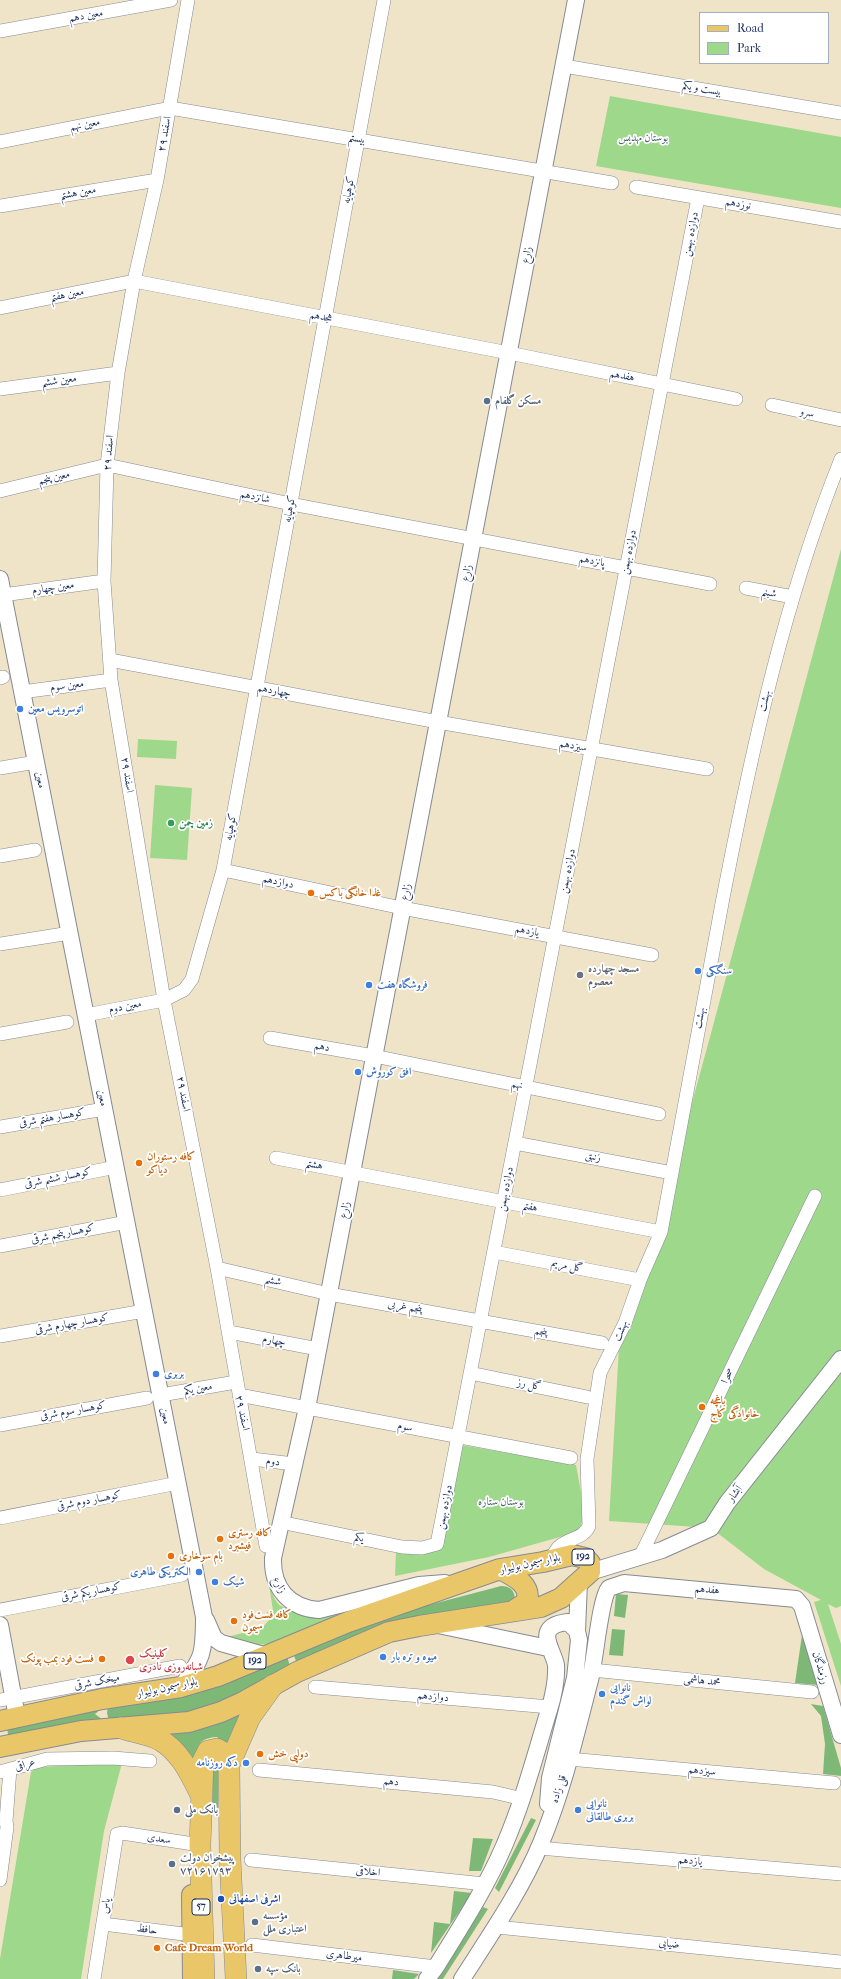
<!DOCTYPE html>
<meta charset="utf-8">
<style>
body{margin:0}
#map{position:relative;width:841px;height:1979px;overflow:hidden;background:#f0e4c8;font-family:"IM FELL French Canon",serif}
canvas{display:block}
.legend{position:absolute;left:699px;top:12px;width:130px;height:52px;box-sizing:border-box;background:#fff;border:1px solid #a4acbf;margin:0;padding:5px 7px;list-style:none;font-size:12px;color:#1b2f5e}
.legend li{display:flex;align-items:center;gap:8px;height:20px}
.legend b{width:20px;border:1px solid #a4acbf}
</style>
<div id="map">
<canvas width="841" height="1979"></canvas>
<ul class="legend">
<li><b style="height:5px;background:#e9c769"></b>Road</li>
<li><b style="height:11px;background:#9ed88b"></b>Park</li>
</ul>
</div>
<script>
const c = document.querySelector('canvas').getContext('2d');
c.lineJoin = 'round';
function paint(path, color) {
  c.fillStyle = color;
  c.fill(path, 'evenodd');
}
function stroke(path, color, width, dash) {
  c.strokeStyle = color;
  c.lineWidth = width;
  c.lineCap = dash ? 'butt' : 'round';
  c.setLineDash(dash || []);
  c.stroke(path);
}
function label(font, color, halo, rows, align = 'center') {
  c.font = font + ' "IM FELL French Canon",Amiri,serif';
  c.lineWidth = 3.5;
  c.setLineDash([]);
  c.textBaseline = 'middle';
  c.strokeStyle = halo;
  c.fillStyle = color;
  for (const [text, x, y, turn = 0] of rows) {
    c.save();
    c.translate(x, y);
    c.rotate((+turn || 0) * Math.PI / 180);
    c.textAlign = isNaN(turn) ? turn : align;
    if (halo) c.strokeText(text, 0, 0);
    c.fillText(text, 0, 0);
    c.restore();
  }
}
paint(new Path2D(`
 M610,96l231,41v71l-245,-42z
 M841,549v1057l-5,2 -8,-4 13,40v42l-27,-84 7,-2 -57,-31 -53,-41 -102,-7 10,-174 17,-40 74,-270z
 M138,739l39,2 -1,18 -39,-2z
 M155,785l37,3 -5,72 -37,-2z
 M461,1445l115,20 7,38 2,16 -4,5 1,2 -8,7 -7,2 -78,22 -94,19 1,-25 19,4 21,-5z
 M269,1584l5,14 5,7 21,10 20,3 79,-25 -76,31 -52,19 -18,3 -26,-9 35,-9 7,-8 -2,-8 6,-1z
 M122,1763l-18,68 -23,148h-81v-20l31,-187 5,-5z`), '#9ed88b');
paint(new Path2D(`
 M501,1586c9,0 13,4 14,12l-3,4 -215,62 -4,-11 90,-36z
 M616,1594l12,1 -3,23 -11,-2z
 M612,1629l13,1 -2,26 -14,-1z
 M802,1635l16,50 -23,-2z
 M287,1655l3,12 -40,24 -59,22 -82,8 -2,-8 1,-7z
 M811,1704l12,2 18,62v8l-18,-2 2,-30 -4,-28z
 M101,1709l-6,5 8,6 -48,6 -47,9 -1,-9z
 M247,1711l-19,46 -7,-15 -4,-5c-22,1 -21,13 -19,31l-40,-37h33l24,-6z
 M213,1758l5,4v52h-6z
 M531,1818l5,2 -37,72 -4,-4z
 M473,1838l20,1 -12,32h-12z
 M454,1891l18,2 -41,60 3,-31 16,2z
 M483,1907l5,2 -45,70h-6z
 M393,1970l26,4 -5,5h-22z`), '#7eb877');
const minor = new Path2D(`
 M188,0l-31,180 -23,101 -16,92 -11,92 -3,116 7,99 53,320 53,268 49,278
 M0,31l171,-31
 M564,66l277,47
 M0,142l170,-34 442,75
 M636,187l205,35
 M0,206l157,-26
 M0,308l134,-27 375,72 227,46
 M0,389l118,-16
 M772,405l69,15
 M0,491l107,-26 184,39 419,80
 M746,588l47,9
 M3,595l101,-14
 M110,660l328,62 269,47
 M0,678l3,-1
 M22,692l89,-12
 M0,768l36,-6
 M0,856l35,-6
 M223,870l179,38 250,47
 M0,944l70,-11
 M86,1015l78,-15 20,-10 8,-11 31,-109 161,-870
 M0,1034l67,-12
 M270,1038l104,18 285,58
 M0,1127l104,-18
 M515,1143l157,30
 M276,1158l385,74
 M0,1190l116,-23
 M0,1246l127,-24
 M494,1252l146,28
 M217,1268l112,26 273,49
 M229,1332l89,17
 M0,1336l144,-25
 M470,1373l117,24
 M161,1395l75,-13
 M239,1395l332,63
 M0,1425l147,-27
 M252,1459l42,5
 M0,1518l178,-35
 M280,1522l122,25 20,1 15,-4 261,-1346
 M640,1557l175,-361
 M551,1559c3,-4 5,-11 9,-13 10,-8 24,-8 29,-20l-2,-67 13,-86 25,-50 15,-43 21,-48c20,-112 41,-223 62,-334 29,-149 61,-297 118,-439
 M0,1610l182,-35
 M592,1670l220,22
 M315,1687l235,20
 M0,1700l180,-34
 M569,1759l265,24
 M259,1770l234,22 30,7
 M0,1772l47,-13 66,-1 37,3
 M539,1848l302,26
 M251,1860l234,24
 M0,1880l7,-53 -1,-6 4,-52
 M103,1924l89,11
 M497,1927l344,35
 M252,1945l184,22
 M94,1979l23,-145 5,-1 78,12`);
const tertiary = new Path2D(`
 M0,579l204,1038c0,37 -1,41 -23,70
 M590,1572l72,-22 49,-22 16,-25 114,-144
 M445,1583l-26,2 -100,25c-30,-2 -47,-22 -46,-52l34,-150 269,-1408
 M206,1620l8,18 7,5 46,13
 M0,1625l17,92
 M438,1625l110,23
 M548,1804l2,-26 25,-100 4,-38 -2,-9 2,-49
 M427,1979l9,-12c24,-39 50,-79 68,-121 19,-44 31,-90 45,-136 4,-12 8,-31 7,-45 -3,-16 -24,-39 12,-43l9,9
 M462,1979c27,-42 60,-90 79,-136 22,-53 35,-109 49,-163 5,-18 10,-82 19,-92l15,-5 172,16 6,7 39,129`);
const primary = new Path2D(`
 M500,1569c13,7 32,15 27,33l-14,9
 M0,1721l102,-22 79,-12 37,-11 130,-54 152,-53 43,-7 29,-7 13,3 5,5v9l-29,26 -20,9 -122,19 -30,6 -92,40 -54,30 -22,10 -32,10 -108,9 -81,16
 M192,1895l1,84`);
const trunk = new Path2D(`
 M121,1728c12,4 27,6 39,12 20,11 31,35 41,55
 M204,1979l-4,-134 3,-84 5,-10 9,-2 5,3 7,13
 M236,1979l-6,-120 -1,-94 21,-48 23,-32`);
stroke(minor, '#868a93', 14);
stroke(tertiary, '#868a93', 18);
stroke(primary, '#868a93', 22);
stroke(trunk, '#868a93', 22);
stroke(minor, '#fff', 13);
stroke(tertiary, '#fff', 16);
stroke(primary, '#e9c769', 20);
stroke(trunk, '#e9c769', 21);
for (const [x, y, r, color] of [
 [487,401,4,"#5c6f8a"],
 [20,709,4,"#3f7fe0"],
 [171,823,4,"#2e9e5b"],
 [311,893,4,"#e8710a"],
 [698,971,4,"#3f7fe0"],
 [580,975,4,"#6b7280"],
 [369,985,4,"#3f7fe0"],
 [358,1072,4,"#3f7fe0"],
 [139,1163,4,"#e8710a"],
 [156,1374,4,"#3f7fe0"],
 [702,1407,4,"#e8710a"],
 [220,1539,4,"#e8710a"],
 [171,1556,4,"#e8710a"],
 [199,1572,4,"#3f7fe0"],
 [215,1582,4,"#3f7fe0"],
 [234,1621,4,"#e8710a"],
 [383,1657,4,"#3f7fe0"],
 [102,1659,4,"#e8710a"],
 [130,1660,5,"#e0444e"],
 [602,1694,4,"#3f7fe0"],
 [260,1754,4,"#e8710a"],
 [246,1763,4,"#3f7fe0"],
 [177,1810,4,"#5c6f8a"],
 [578,1810,4,"#3f7fe0"],
 [172,1864,4,"#5c6f8a"],
 [221,1899,4,"#1a4fb4"],
 [255,1922,4,"#5c6f8a"],
 [157,1948,4,"#e8710a"],
 [258,1969,4,"#5c6f8a"]
]) {
  const dot = new Path2D();
  dot.arc(x, y, r, 0, 2 * Math.PI);
  c.fillStyle = color;
  c.fill(dot);
  stroke(dot, '#fff', 1.5);
}
for (const [x, y, w] of [
 [583,1557,22],
 [255,1661,22],
 [201,1907,18]
]) {
  const box = new Path2D();
  box.roundRect(x - w / 2, y - 8, w, 16, 3);
  c.fillStyle = '#fff';
  c.fill(box);
  stroke(box, '#1b2f5e', 1);
}
label('bold 10px', '#1b2f5e', null, [
 ["192",583,1557],
 ["192",255,1661],
 ["57",201,1907]
]);
label('11px', '#1b2f5e', '#fff', [
 ["معین دهم",86,16,-10],
 ["بیست و یکم",702,89,10],
 ["معین نهم",85,125,-11],
 ["۲۹ اسفند",165,134,-80],
 ["بیستم",357,139,10],
 ["کوهپایه",349,190,-80],
 ["معین هشتم",78,193,-10],
 ["نوزدهم",738,204,10],
 ["دوازده بهمن",691,234,-79],
 ["زارع",527,255,-79],
 ["معین هفتم",67,295,-11],
 ["هجدهم",321,317,11],
 ["هفدهم",622,376,11],
 ["معین ششم",59,381,-8],
 ["سرو",807,413,12],
 ["۲۹ اسفند",109,453,-85],
 ["معین پنجم",54,478,-14],
 ["شانزدهم",255,497,12],
 ["کوهپایه",290,509,-80],
 ["دوازده بهمن",629,552,-79],
 ["پانزدهم",592,561,11],
 ["زارع",467,573,-79],
 ["معین چهارم",53,588,-8],
 ["شبنم",769,593,11],
 ["معین سوم",67,686,-8],
 ["چهاردهم",274,691,11],
 ["بهشت",765,701,-76],
 ["سیزدهم",573,746,10],
 ["۲۹ اسفند",127,775,81],
 ["معین",40,780,79],
 ["کوهپایه",231,827,-80],
 ["دوازده بهمن",568,871,-79],
 ["دوازدهم",278,882,12],
 ["زارع",406,892,-79],
 ["یازدهم",527,931,11],
 ["معین دوم",125,1007,-11],
 ["بهشت",700,1018,-79],
 ["دهم",322,1047,10],
 ["نهم",517,1085,11],
 ["۲۹ اسفند",183,1094,79],
 ["معین",102,1098,79],
 ["کوهسار هفتم شرقی",52,1118,-10],
 ["زنبق",593,1157,11],
 ["هشتم",314,1165,10],
 ["کوهسار ششم شرقی",58,1178,-11],
 ["دوازده بهمن",506,1189,-79],
 ["هفتم",530,1207,11],
 ["زارع",345,1210,-79],
 ["کوهسار پنجم شرقی",63,1234,-11],
 ["گل مریم",567,1266,11],
 ["ششم",273,1281,13],
 ["پنجم غربی",405,1307,10],
 ["کوهسار چهارم شرقی",72,1324,-10],
 ["بهشت",621,1331,-67],
 ["پنجم",541,1332,11],
 ["چهارم",274,1341,11],
 ["صحرا",728,1376,-64],
 ["گل رز",529,1385,12],
 ["معین یکم",198,1389,-10],
 ["کوهسار سوم شرقی",73,1411,-10],
 ["۲۹ اسفند",242,1413,78],
 ["معین",165,1416,79],
 ["سوم",405,1427,11],
 ["دوم",273,1462,7],
 ["آبشار",735,1494,-52],
 ["کوهسار دوم شرقی",89,1501,-11],
 ["دوازده بهمن",445,1507,-79],
 ["یکم",359,1538,12],
 ["بلوار سیمون بولیوار",530,1564,-12],
 ["زارع",279,1585,62],
 ["هفدهم",707,1590,5],
 ["کوهسار یکم شرقی",91,1592,-11],
 ["رزمندگان",820,1668,73],
 ["محمد هاشمی",702,1681,6],
 ["میخک شرقی",97,1682,-11],
 ["بلوار سیمون بولیوار",167,1688,-12],
 ["دوازدهم",433,1697,5],
 ["عراقی",25,1765,-17],
 ["سیزدهم",702,1771,5],
 ["دهم",391,1782,5],
 ["قلی زاده",559,1789,-71],
 ["سعدی",159,1839,9],
 ["یازدهم",690,1861,5],
 ["اخلاقی",368,1872,6],
 ["یاس",106,1906,-81],
 ["حافظ",147,1930,9],
 ["ضیایی",669,1944,6],
 ["میرطاهری",344,1956,7]
]);
label('11px', '#42626c', '#fff', [
 ["بوستان مهدیس",643,138],
 ["بوستان ستاره",501,1502]
]);
label('bold 11px', '#4e5e75', '#fff', [
 ["مسکن گلفام",495,401],
 ["بانک ملی",185,1810],
 ["پیشخوان دولت",180,1858],
 ["۷۲۱۶۱۷۹۳",180,1871],
 ["مؤسسه",263,1916],
 ["اعتباری ملل",263,1929],
 ["بانک سپه",266,1969]
], 'left');
label('bold 11px', '#366cbe', '#fff', [
 ["اتوسرویس معین",28,709],
 ["سنگکی",706,971],
 ["فروشگاه هفت",377,985],
 ["افق کوروش",366,1072],
 ["بربری",164,1374],
 ["الکتریکی طاهری",191,1572,"right"],
 ["شیک",223,1582],
 ["میوه و تره بار",391,1657],
 ["نانوایی",610,1688],
 ["لواش گندم",610,1701],
 ["دکه روزنامه",238,1763,"right"],
 ["نانوایی",586,1804],
 ["بربری طالقانی",586,1817]
], 'left');
label('bold 11px', '#27864d', '#fff', [
 ["زمین چمن",179,823]
], 'left');
label('bold 11px', '#c56008', '#fff', [
 ["غذا خانگی باکس",319,893],
 ["کافه رستوران",147,1157],
 ["دیاکو",147,1170],
 ["باغچه",710,1401],
 ["خانوادگی کاج",710,1414],
 ["کافه رستری",228,1533],
 ["فیشبرد",228,1546],
 ["بام سوخاری",179,1556],
 ["کافه فست‌فود",242,1615],
 ["سیمون",242,1628],
 ["فست فود بمب پونک",94,1659,"right"],
 ["دولپی خش",268,1754],
 ["Cafe Dream World",165,1948]
], 'left');
label('bold 11px', '#5b616d', '#fff', [
 ["مسجد چهارده",588,969],
 ["معصوم",588,982]
], 'left');
label('bold 11px', '#be3a42', '#fff', [
 ["کلینیک",139,1654],
 ["شبانه‌روزی نادری",139,1667]
], 'left');
label('bold 11px', '#164399', '#fff', [
 ["اشرفی اصفهانی",229,1899]
], 'left');
</script>
